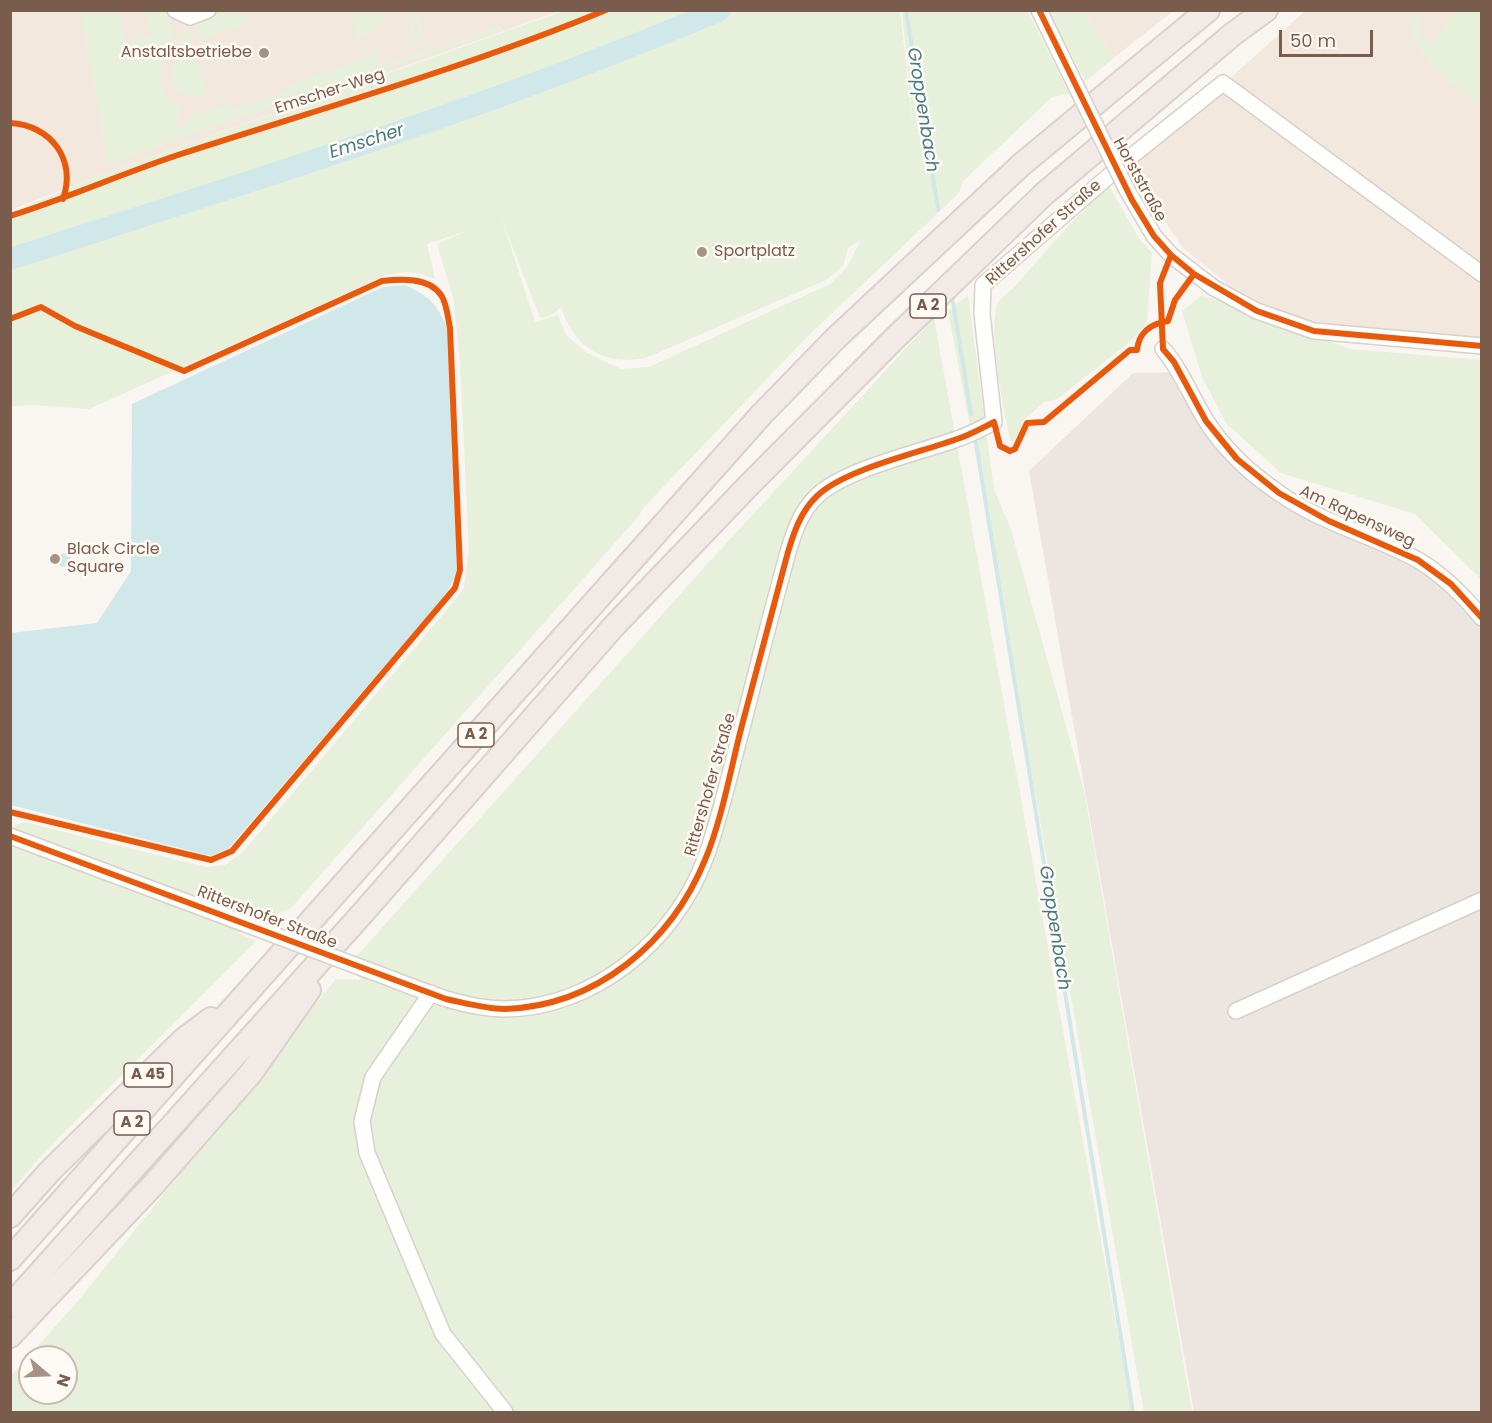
<!DOCTYPE html>
<meta charset="utf-8">
<style>
body{margin:0}
#map{position:relative;width:1492px;height:1423px;overflow:hidden;background:#f9f5f0;font-family:Poppins,sans-serif}
canvas{display:block}
.frame{position:absolute;inset:0;border:12px solid #7a5c4d;pointer-events:none}
.north{position:absolute;left:18px;top:1345px;width:60px;height:60px;box-sizing:border-box;background:#fffaf3;border:2px solid #cabbb1;border-radius:50%;rotate:109deg;font-size:16px;font-weight:700;line-height:24px;text-align:center;color:#7a5c4d}
.north::after{content:'';display:block;margin:auto;width:21px;height:27px;background:#a69286;clip-path:polygon(50% 0,100% 100%,50% 72%,0 100%)}
.scale{position:absolute;left:1279px;top:30px;width:94px;height:27px;box-sizing:border-box;border:3px solid #7a5c4d;border-top:0;padding-left:8px;font-size:18px;line-height:21px;white-space:nowrap;color:#7a5c4d;-webkit-text-stroke:4px #fffaf3;paint-order:stroke}
</style>
<div id="map">
<canvas width="1492" height="1423"></canvas>
<div class="frame"></div>
<div class="north">N</div>
<div class="scale">50 m</div>
</div>
<script>
const c = document.querySelector('canvas').getContext('2d');
c.lineJoin = 'round';
function paint(path, color) {
  c.fillStyle = color;
  c.fill(path, 'evenodd');
}
function stroke(path, color, width, dash) {
  c.strokeStyle = color;
  c.lineWidth = width;
  c.lineCap = dash ? 'butt' : 'round';
  c.setLineDash(dash || []);
  c.stroke(path);
}
function label(font, color, halo, rows, align = 'center') {
  c.font = font + ' Poppins,sans-serif';
  c.lineWidth = 5;
  c.setLineDash([]);
  c.textBaseline = 'middle';
  c.strokeStyle = halo;
  c.fillStyle = color;
  for (const [text, x, y, turn = 0] of rows) {
    c.save();
    c.translate(x, y);
    c.rotate((+turn || 0) * Math.PI / 180);
    c.textAlign = isNaN(turn) ? turn : align;
    if (halo) c.strokeText(text, 0, 0);
    c.fillText(text, 0, 0);
    c.restore();
  }
}
paint(new Path2D(`
 M1344,10l137,1v340l-134,-22 -64,-15 -54,-29 -47,-38 -29,-44 -18,-39 170,-153z
 M10,11h550l-451,161 -98,38z
 M1083,11h90l-58,46z`), '#f2e8de');
paint(new Path2D(`
 M1179,372l27,49 73,72 139,67 63,60v792h-287l-165,-941 104,-98z`), '#ede5e0');
paint(new Path2D(`
 M80,11h39l7,32 27,-9 -11,-23h22l10,17c-10,27 -29,64 8,79l-6,17 9,3 3,-6 4,1 3,-13 3,-1 3,5 31,-10 2,7 55,-19 -2,-6 82,-28 4,-8 8,17 31,-11 -5,-18 5,-2 -4,-14 6,-1 3,21 -7,2 3,10 43,-10 45,-18 2,5 -294,98 -101,37z
 M220,11h35l1,2 -8,3 1,7 -48,16 -3,-9 2,-6z
 M349,11v-1l42,1 -18,20 -16,8z
 M408,11v-1l55,1 -25,6 -1,-4 -19,1 6,24 -2,6 -7,-27 -7,1z
 M563,11h337l14,125 -12,-125h126l41,83 -17,3 -89,84 -4,12 -151,143 -164,171 -6,10 -347,391 -30,13 -14,-6 -9,18 18,8 -214,214 -31,36 -1,-345 6,-9 -2,-11 10,-4 182,45 19,-2 19,-14 212,-252 8,-12 5,-38 -9,-184 -6,-64 -17,-57 29,-13 -39,13 8,35c-19,-8 -34,-9 -53,-2l-293,132 -55,-4 -23,1v-194l98,-40zM501,217l39,101 12,-3 9,-8c13,41 43,59 85,51l180,-78 17,-14 5,-18 13,-8 -14,27 -17,17 -181,83 -28,2 -34,-16 -22,-19 -7,-19 -23,7z
 M1050,11h33l32,46 -29,24 -38,-68z
 M1408,11h8l4,21 9,16 27,-37h25v94c-36,-26 -70,-46 -73,-94z
 M189,31l6,11 -5,2 18,47 -2,4 -15,2 -13,-5 -8,-15 15,-44z
 M1109,186l31,54 12,13 -5,70 -16,18 -74,58 -13,3 -20,18 2,3 -8,17 -7,2c-7,-29 -22,-103 -15,-132 3,-14 14,-17 22,-27 30,-34 57,-67 91,-97z
 M968,295l26,195 16,37 74,263 108,622h-48l-167,-950 -29,-151z
 M1202,295l148,54 131,11v219l-66,-65 -134,-41 -55,-50 -24,-46 -20,-66z
 M934,318l198,1094h-1121v-36l67,-75 258,-322 24,1 5,-17 -10,-5 355,-397zM30,1357h36v36h-36z`), '#e7f0db');
paint(new Path2D(`
 M405,285c25,11 32,20 43,44l9,242 -10,22 -218,255 -18,8 -200,-51v-172l86,-10 34,-52 1,-167 251,-117z
 M57 560a7 7 0 1 1 14 0a7 7 0 1 1-14 0Z`), '#d0e8ea');
stroke(new Path2D(`
 M906,10l32,200
 M953,302l18,112
 M976,443l157,969`), '#d0e8ea', 4);
stroke(new Path2D(`
 M10,259c239,-77 479,-151 710,-249`), '#d0e8ea', 22);
const minor = new Path2D(`
 M175,10l15,7 18,-7
 M1039,10l37,76
 M1127,190l27,46 17,19 43,33 43,23 57,20 168,15
 M1163,349c18,21 28,47 42,70 18,29 46,55 74,74 42,30 94,42 139,67 25,15 46,36 64,58
 M10,836l238,89
 M373,972c42,15 85,36 130,37 90,0 172,-68 202,-150 16,-43 25,-88 37,-131 15,-59 30,-117 46,-176 6,-20 13,-41 29,-56 28,-27 102,-43 140,-57 13,-4 25,-11 37,-17l-12,-108 1,-29 150,-130 90,-72 259,191
 M431,993l-58,84 -11,44 5,32 76,181 62,78
 M1236,1011l246,-111`);
const highway = new Path2D(`
 M10,1216l40,-45 133,-131 28,-21
 M10,1259l752,-845 74,-76 185,-173 187,-155
 M10,1306l351,-391 253,-289 137,-143 144,-145 149,-144 189,-160 33,-24
 M10,1336l144,-152 97,-111 58,-83`);
stroke(minor, '#d7d1cb', 18);
stroke(highway, '#dad1cc', 26);
stroke(minor, '#fefefd', 15);
stroke(highway, '#f2eae7', 22);
const minorBridge = new Path2D(`
 M1076,86l51,104
 M248,925l125,47`);
stroke(minorBridge, '#d7d1cb', 18, []);
stroke(minorBridge, '#fefefd', 15);
stroke(new Path2D(`
 M1039,10l93,190 22,36 17,19 23,19 63,37 57,20 168,15
 M10,123c41,2 67,37 53,76
 M10,216c58,-18 113,-43 171,-62 142,-46 287,-87 425,-144
 M1171,255l-11,28 3,66 11,13 32,59 31,38 42,34 50,28 89,39 33,24 31,34
 M10,319l31,-12 34,19 109,45 198,-90c18,-2 47,-4 59,14 6,8 7,24 9,33l10,242 -5,18 -223,263 -21,9 -201,-48
 M10,836l436,163c19,4 39,10 59,10 91,-3 166,-66 200,-149 17,-41 25,-88 36,-131 16,-59 31,-118 47,-177 6,-20 13,-41 29,-56 28,-27 102,-43 140,-57 13,-4 25,-11 37,-17l6,24 10,5 5,-2 12,-26 17,-1 86,-72h7c2,-18 13,-26 31,-29l7,-21 19,-26`), '#e8590c', 6);
for (const [x, y, r, color] of [
 [264,53,6,"#a69286"],
 [702,252,6,"#a69286"],
 [55,559,6,"#a69286"]
]) {
  const dot = new Path2D();
  dot.arc(x, y, r, 0, 2 * Math.PI);
  c.fillStyle = color;
  c.fill(dot);
  stroke(dot, '#fffaf3', 2);
}
for (const [x, y, w] of [
 [928,306,36],
 [476,735,36],
 [148,1075,48],
 [132,1123,36]
]) {
  const box = new Path2D();
  box.roundRect(x - w / 2, y - 12, w, 24, 4.5);
  c.fillStyle = '#fffaf3';
  c.fill(box);
  stroke(box, '#7a5c4d', 1.5);
}
label('bold 15px', '#7a5c4d', null, [
 ["A 2",928,306],
 ["A 2",476,735],
 ["A 45",148,1075],
 ["A 2",132,1123]
]);
label('16px', '#7a5c4d', '#fffaf3', [
 ["Anstaltsbetriebe",252,53,"right"],
 ["Sportplatz",714,252],
 ["Black Circle",67,550],
 ["Square",67,568]
], 'left');
label('16px', '#7a5c4d', '#fffaf3', [
 ["Emscher-Weg",330,92,-18],
 ["Horststraße",1139,180,61],
 ["Rittershofer Straße",1044,233,-42],
 ["Am Rapensweg",1357,517,25],
 ["Rittershofer Straße",711,785,-74],
 ["Rittershofer Straße",267,918,21]
]);
label('italic 18px', '#437c86', '#fffaf3', [
 ["Groppenbach",922,110,81],
 ["Emscher",367,142,-18],
 ["Groppenbach",1054,928,81]
]);
</script>
